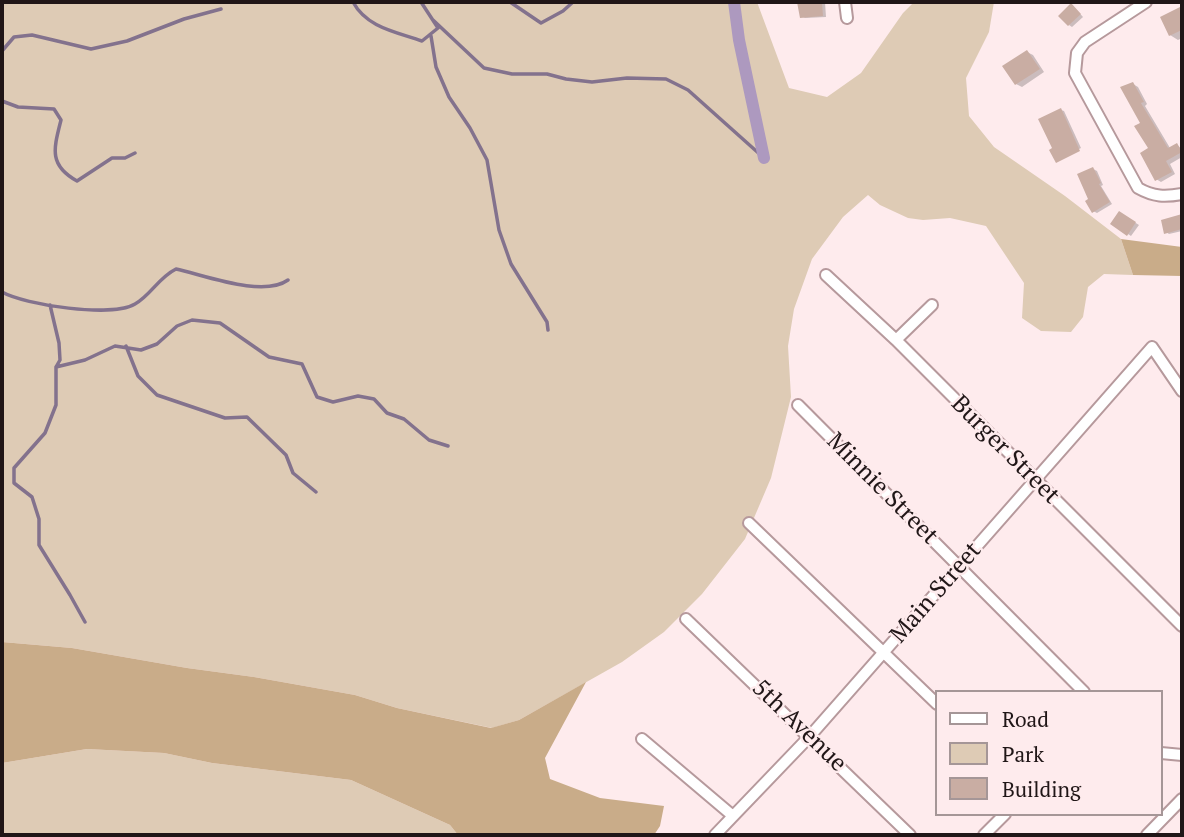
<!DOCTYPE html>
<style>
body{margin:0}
#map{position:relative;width:1184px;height:837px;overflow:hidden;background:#feebed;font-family:"PT Serif",serif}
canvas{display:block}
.frame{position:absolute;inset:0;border:4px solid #201617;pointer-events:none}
.legend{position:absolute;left:935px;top:690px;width:228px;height:126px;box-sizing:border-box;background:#feebed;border:2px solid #a59697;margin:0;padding:9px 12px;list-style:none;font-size:21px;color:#201617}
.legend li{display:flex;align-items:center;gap:14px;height:35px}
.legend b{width:35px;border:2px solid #a59697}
</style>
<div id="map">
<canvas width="1184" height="837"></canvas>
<div class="frame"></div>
<ul class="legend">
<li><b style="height:9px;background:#fff"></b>Road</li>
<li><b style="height:19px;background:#decbb5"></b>Park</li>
<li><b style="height:19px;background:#c9ada3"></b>Building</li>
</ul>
</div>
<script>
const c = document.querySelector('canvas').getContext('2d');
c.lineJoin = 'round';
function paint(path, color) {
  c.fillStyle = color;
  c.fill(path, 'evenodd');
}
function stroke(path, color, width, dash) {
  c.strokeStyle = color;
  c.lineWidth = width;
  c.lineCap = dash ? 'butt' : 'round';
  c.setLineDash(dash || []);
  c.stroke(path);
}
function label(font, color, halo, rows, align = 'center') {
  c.font = font + ' "PT Serif",serif';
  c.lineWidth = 5;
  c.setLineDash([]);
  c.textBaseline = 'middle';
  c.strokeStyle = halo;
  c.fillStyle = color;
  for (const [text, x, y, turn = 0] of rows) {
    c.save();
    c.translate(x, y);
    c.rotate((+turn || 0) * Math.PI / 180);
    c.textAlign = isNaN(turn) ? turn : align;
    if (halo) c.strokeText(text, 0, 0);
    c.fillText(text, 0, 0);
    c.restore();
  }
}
paint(new Path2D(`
 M2,2h755l32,86 38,9 34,-24 42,-60 11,-11h80l-5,30 -23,46 3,38 25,31 71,49 56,43 12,36 -29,-1 -16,13 -5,30 -12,15 -30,-1 -19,-13 2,-35 -38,-57 -36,-8 -27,2 -15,-2 -28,-13 -12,-10 -25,22 -31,42 -18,50 -6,37 3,51 -20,81 -26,61 -43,55 -38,38 -42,30 -103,58 -27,8 -95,-20 -42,-13 -101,-18 -67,-9 -115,-20 -70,-6z
 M87,749l77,4 48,10 139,17 99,45 8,10h-456v-72z`), '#decbb5');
paint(new Path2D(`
 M1121,239l61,8v29l-49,-1z
 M2,642l70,6 115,20 67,9 101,18 42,13 94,20 28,-8 67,-38 -41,76 5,21 50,19 64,8 -4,20 -6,9h-196l-8,-10 -99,-45 -139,-17 -48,-10 -77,-4 -85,14z`), '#c9ac89');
paint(new Path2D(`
 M799,2h26l1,15 -21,1 -4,-2z
 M1075,8l8,9 -11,10 -3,-2z
 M1181,9l1,29 -4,2 -8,-5z
 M1027,52l6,3 11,17 -22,15 -6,-3z
 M1133,84l5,3 9,17 -2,2 25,42 7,-3 5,4v8l-12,7 5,10 -14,8 -5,-3z
 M1061,110l3,1 17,37 -25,13 -1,-12z
 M1093,169l4,2 6,14 -2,1 11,18 -15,9 -4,-2 -3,-11z
 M1120,213l19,12 -8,11 -18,-12z
 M1182,216v15l-13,3 -3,-2 -3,-11z`), '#0003');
stroke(new Path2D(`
 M353,2c14,26 44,30 69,39l16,-13 -17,-26
 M510,2l31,21 22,-12 10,-9
 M433,20l51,48 28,6h35l19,5 26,3 35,-4 39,1 22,11 76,68
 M431,36l5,31 13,30 21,31 17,32 12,70 12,34 36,58 1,8
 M2,51l12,-14 18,-2 59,14 36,-8 57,-22 37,-10
 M2,101l16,6 36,2 7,11c-7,28 -13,45 16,61l35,-23h13l10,-5
 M2,292c23,13 110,26 133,12 16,-9 23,-26 41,-35 28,6 87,29 112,11
 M50,305l9,38 1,17 -4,7v38l-11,28 -31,35v15l18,14 7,22v26l31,50 15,27
 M126,346l12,30 19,19 68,23 22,-1 39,38 7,18 23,19
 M56,367l29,-7 30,-14 26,4 16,-6 20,-18 15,-6 28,3 49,34 33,7 15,33 16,5 25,-6 16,3 13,14 17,6 25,21 19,6`), '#83728d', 3.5);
stroke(new Path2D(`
 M734,2l5,38 25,118`), '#ad99bf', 12);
paint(new Path2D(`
 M797,2h25l1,14 -23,2z
 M1071,3l10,11 -13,12 -10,-10z
 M1182,6v24l-13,6 -9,-19z
 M1027,50l13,19 -25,16 -13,-19z
 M1133,82l11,20 -3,1 27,45 9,-5 5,9 -16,9 6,11 -17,9 -15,-28 8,-5 -14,-22 6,-3 -20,-36z
 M1061,108l19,43 -24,12 -7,-13 3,-2 -14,-29z
 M1093,167l8,16 -2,1 11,18 -18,11 -7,-12 3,-2 -11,-25z
 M1119,211l17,11 -9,14 -17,-12z
 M1182,214v15l-18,5 -3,-14z`), '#c9ada3');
const minor = new Path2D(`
 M845,2l2,16
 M1146,2l-61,40 -8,11 -2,20 63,115c16,9 27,9 44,6
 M826,275l70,65 286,286
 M896,340l36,-35
 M798,405l286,287
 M749,523l188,181
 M686,619l224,216
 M642,739l91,77
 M1161,753l21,2
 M715,835l95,-99 342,-389 30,44
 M984,835l21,-21
 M1147,835l35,-36`);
stroke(minor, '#b6999c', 14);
stroke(minor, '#fff', 10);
label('24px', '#201617', '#feebed', [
 ["Burger Street",1005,450,45],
 ["Minnie Street",882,489,45],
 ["Main Street",936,593,-49],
 ["5th Avenue",799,726,44]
]);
</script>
